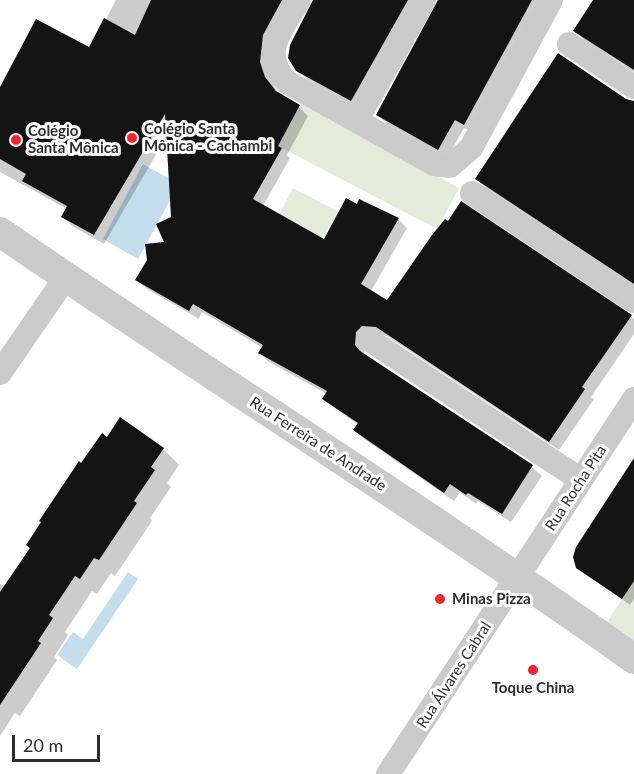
<!DOCTYPE html>
<meta charset="utf-8">
<style>
body{margin:0}
#map{position:relative;width:634px;height:774px;overflow:hidden;background:#fff;font-family:Lato,sans-serif}
canvas{display:block}
.scale{position:absolute;left:12px;top:735px;width:88px;height:27px;box-sizing:border-box;border:3px solid #2d2d2d;border-top:0;padding-left:8px;font-size:18px;line-height:21px;white-space:nowrap;color:#2d2d2d;-webkit-text-stroke:4px #fff;paint-order:stroke}
</style>
<div id="map">
<canvas width="634" height="774"></canvas>
<div class="scale">20 m</div>
</div>
<script>
const c = document.querySelector('canvas').getContext('2d');
c.lineJoin = 'round';
function paint(path, color) {
  c.fillStyle = color;
  c.fill(path, 'evenodd');
}
function stroke(path, color, width, dash) {
  c.strokeStyle = color;
  c.lineWidth = width;
  c.lineCap = dash ? 'butt' : 'round';
  c.setLineDash(dash || []);
  c.stroke(path);
}
function label(font, color, halo, rows, align = 'center') {
  c.font = font + ' Lato,sans-serif';
  c.lineWidth = 6;
  c.setLineDash([]);
  c.textBaseline = 'middle';
  c.strokeStyle = halo;
  c.fillStyle = color;
  for (const [text, x, y, turn = 0] of rows) {
    c.save();
    c.translate(x, y);
    c.rotate((+turn || 0) * Math.PI / 180);
    c.textAlign = isNaN(turn) ? turn : align;
    if (halo) c.strokeText(text, 0, 0);
    c.fillText(text, 0, 0);
    c.restore();
  }
}
paint(new Path2D(`
 M301,103l158,85 -22,41 -159,-83z
 M293,188l46,24 -17,26 -43,-24z
 M634,581v60l-27,-19z`), '#e3ecd9');
paint(new Path2D(`
 M143,164l36,20 -41,75 -35,-20z
 M128,572l10,7 -61,90 -20,-14 16,-23 10,7z`), '#c4dded');
paint(new Path2D(`
 M116,0h183l-31,61 6,26 8,10 17,10 9,9 -21,39 3,3 -27,48 61,35 74,-22 9,9 -36,63 17,11 243,14 3,3v15l-43,63 3,2 -35,51 -172,-114 -15,-1 -7,6 -1,14 168,112 10,9 -31,46 -33,-21 -2,3 -16,-12 -6,9 -90,-62 -9,-9 3,-5 -34,-26 3,-5 -58,-32 -9,-9 3,-5 -61,-36 -3,7 -52,-30 -10,-9 29,-37 6,-25 -4,-84 -64,110 -32,-18 -9,-10 4,-7 -67,-37v-63l90,-59z
 M314,0h110l-63,110 -53,-30 -10,-10z
 M440,0h107l-73,133 -10,-5 -17,30 -60,-34 -9,-9z
 M595,0h39v72l-50,-32 -9,-10z
 M626,101h8v186l-148,-99 -9,-9z
 M107,439l56,10 16,16 -12,18 4,4 -21,31 2,3 -37,55 -4,-3 -14,21 -5,-3 -27,41 3,3 -14,22 3,3 -37,56 -5,-3 -15,23v-152l6,2 76,-121z
 M634,461v138l-4,6 -53,-38z`), '#0003');
paint(new Path2D(`
 M151,0h131l-19,35 -3,27 5,15 11,14 24,14 -22,41 4,2 -29,51 71,40 22,-41 11,6 2,-5 40,19 -38,66 26,16 45,-65 13,-16 3,2 13,-20 171,114 -50,72 3,2 -36,53 -173,-115 -14,-1 -6,6 -1,13 5,6 173,114 -31,49 -34,-21 -2,2 -16,-11 -6,9 -91,-63 5,-7 -36,-24 5,-8 -69,-38 5,-8 -70,-41 -4,7 -54,-31 12,-20 -2,-16 19,-2 -8,-18 15,-7 -6,-103 -71,121 -33,-18 6,-11 -45,-25 4,-7 -26,-15v-72l36,-68 53,28 15,-29 31,17z
 M313,0h95l-57,101 -55,-30 -8,-13 2,-13z
 M438,0h94l-68,125 -9,-5 -17,30 -62,-35z
 M593,0h41v70l-61,-39z
 M558,53l68,46 8,2v183l-159,-105z
 M120,417l44,31 -13,19 4,3 -21,31 3,2 -38,57 -5,-2 -14,21 -5,-3 -26,39 4,3 -15,23 3,2 -41,62v-113l30,-44 -4,-3 15,-23 -2,-1 40,-60 2,2 21,-30 5,4z
 M634,458v123l-12,18 -46,-31 -3,-11 3,-10z`), '#141414');
stroke(new Path2D(`
 M299,0c-16,29 -41,52 -12,82l147,82 16,2 21,-18 80,-148
 M569,44l65,43
 M357,120l67,-120
 M472,193l162,108
 M368,339l213,141
 M0,373l66,-96
 M388,774l246,-375`), '#cacaca', 24);
stroke(new Path2D(`
 M0,232c210,144 426,279 634,427`), '#cacaca', 30);
for (const [x, y, r, color] of [
 [132,138,6,"#f02331"],
 [16,140,6,"#f02331"],
 [440,599,6,"#f02331"],
 [533,670,6,"#f02331"]
]) {
  const dot = new Path2D();
  dot.arc(x, y, r, 0, 2 * Math.PI);
  c.fillStyle = color;
  c.fill(dot);
  stroke(dot, '#fff', 2);
}
label('bold 15px', '#2d2d2d', '#fff', [
 ["Colégio Santa",144,129],
 ["Mônica - Cachambi",144,146],
 ["Colégio",28,131],
 ["Santa Mônica",28,148],
 ["Minas Pizza",452,599],
 ["Toque China",533,688,"center"]
], 'left');
label('15px', '#2d2d2d', '#fff', [
 ["Rua Ferreira de Andrade",318,444,33],
 ["Rua Rocha Pita",576,488,-57],
 ["Rua Álvares Cabral",454,675,-57]
]);
</script>
